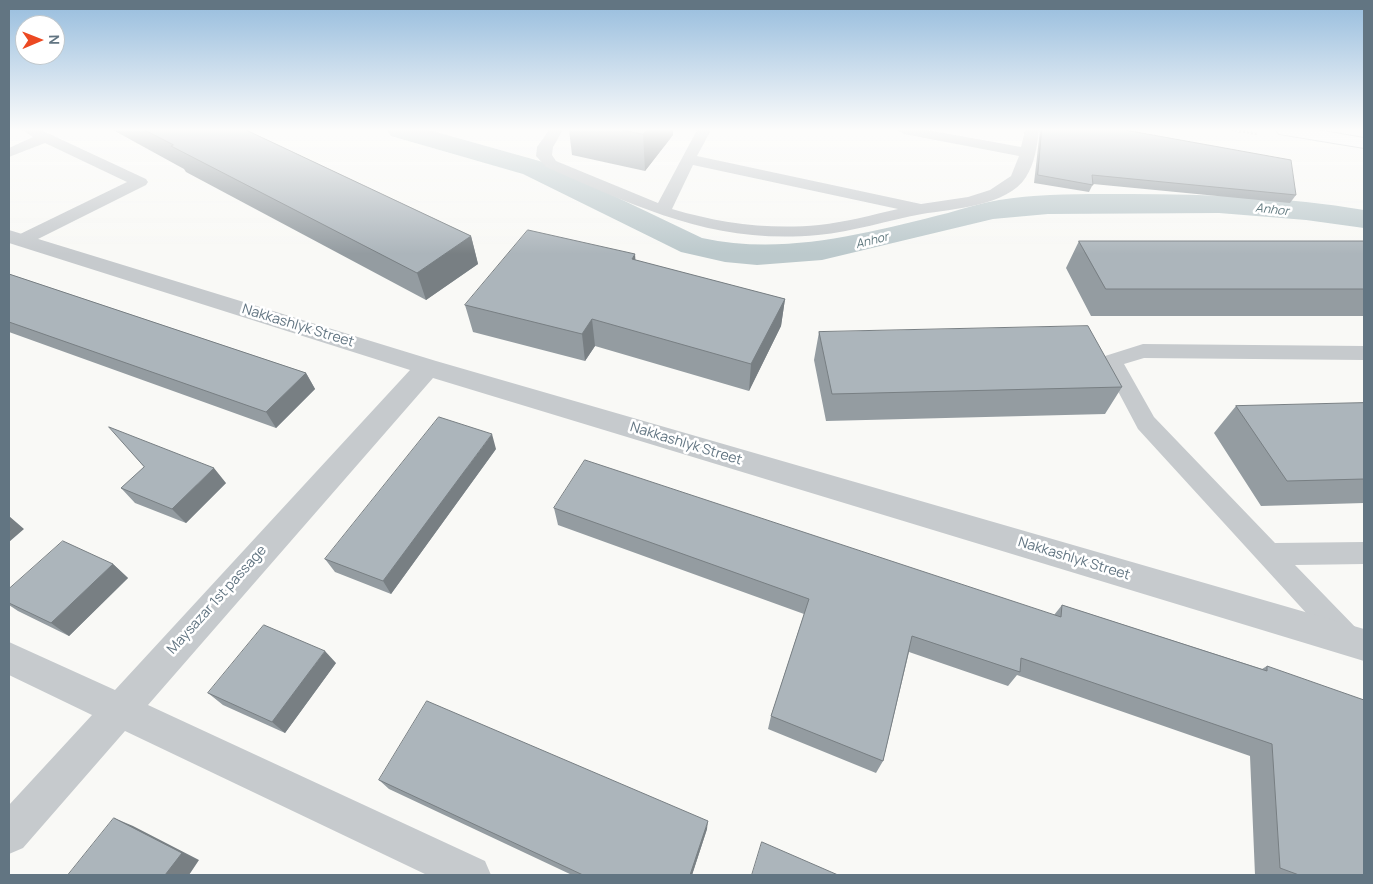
<!DOCTYPE html>
<style>
body{margin:0}
#map{position:relative;width:1373px;height:884px;overflow:hidden;background:#f9f9f6;font-family:Manrope,sans-serif}
canvas{display:block}
.frame{position:absolute;inset:0;border:10px solid #627582;pointer-events:none}
.north{position:absolute;left:15px;top:15px;width:50px;height:50px;box-sizing:border-box;background:#fff;border:1px solid #c0c8cd;border-radius:50%;rotate:89deg;font-size:14px;font-weight:700;line-height:20px;text-align:center;color:#627582}
.north::after{content:'';display:block;margin:auto;width:18px;height:22px;background:#ec4922;clip-path:polygon(50% 0,100% 100%,50% 72%,0 100%)}
</style>
<div id="map">
<canvas width="1373" height="884"></canvas>
<div class="frame"></div>
<div class="north">N</div>
</div>
<script>
const c = document.querySelector('canvas').getContext('2d');
c.lineJoin = 'round';
function paint(path, color) {
  c.fillStyle = color;
  c.fill(path, 'evenodd');
}
function stroke(path, color, width, dash) {
  c.strokeStyle = color;
  c.lineWidth = width;
  c.lineCap = dash ? 'butt' : 'round';
  c.setLineDash(dash || []);
  c.stroke(path);
}
function label(font, color, halo, rows, align = 'center') {
  c.font = font + ' Manrope,sans-serif';
  c.lineWidth = 5;
  c.setLineDash([]);
  c.textBaseline = 'middle';
  c.strokeStyle = halo;
  c.fillStyle = color;
  for (const [text, x, y, turn = 0] of rows) {
    c.save();
    c.translate(x, y);
    c.rotate((+turn || 0) * Math.PI / 180);
    c.textAlign = isNaN(turn) ? turn : align;
    if (halo) c.strokeText(text, 0, 0);
    c.fillText(text, 0, 0);
    c.restore();
  }
}
paint(new Path2D(`
 M387,130h42l114,32 159,76c83,18 165,-5 246,-25 17,-5 34,-10 51,-13 43,-7 88,-6 132,-6 78,0 156,3 233,16v18l-58,-8 -87,-7 -171,1 -55,5 -171,41 -65,5 -32,-3 -44,-10 -158,-78 -132,-38z`), '#bcc9cc');
const secondary = new Path2D(`
 M1276,130h42l46,8v10l-79,-13 -6,-1z`);
stroke(secondary, '#b8bec2', 2);
stroke(new Path2D(`
 M1231,130l27,4`), '#bfc2c4', 2.5, [2, 2]);
paint(new Path2D(`
 M22,130h19l105,49 2,3 -2,3 -118,59h-12l-3,-4 3,-4 111,-54 -82,-39 -36,14v-9l24,-11z
 M549,130h14l-10,17 -1,8 4,6 102,42 39,-73h14l-14,26 224,48 47,-7 22,-7 21,-14 8,-20 -115,-22 -7,-4h31l93,17 4,-17h14c-2,16 -4,33 -13,47 -18,29 -74,32 -104,37 -34,6 -69,18 -104,21 -104,10 -180,-28 -272,-68l-10,-11 1,-9zM693,165l205,44c-26,6 -52,13 -79,16 -50,5 -100,-2 -147,-16z
 M1143,344l221,2v14l-220,-2 -20,6 30,53 121,126 89,-1v22l-69,1 65,67 4,9 -4,9 -10,4 -10,-4 -202,-221 -36,-68 3,-5z`), '#c6cacd');
paint(new Path2D(`
 M9,230l427,131 928,268v32l-931,-283 -285,327 337,156 6,14h-64l-302,-144 -102,117 -14,6v-49l83,-90 -83,-40v-33l106,48 295,-320 -401,-127z`), '#c6cacd');
paint(secondary, '#fff');
paint(new Path2D(`
 M113,130h133l225,106 7,28 -52,36 -240,-128 -2,-3z
 M569,130h104v5l-28,36 -73,-16z
 M1040,130h85l171,65 -6,8 -197,-19 -4,8 -55,-9z
 M1079,241h285v75h-273l-25,-48z
 M635,260l150,39 -4,27 -32,65 -154,-45 -10,15 -112,-29 -8,-27z
 M9,274l297,99 9,16 -39,39 -267,-96z
 M819,332l303,55 -17,27 -279,7 -12,-61z
 M1364,403v100l-103,3 -47,-73 22,-27z
 M496,449l-105,145 -56,-22 -10,-13z
 M226,483l-40,40 -51,-20 -14,-15z
 M554,508l500,107 8,-10 200,64 5,-3 97,209h-109l-5,-119 -233,-81 -9,11 -99,-34 -26,109 -7,12 -108,-44 3,-13 33,-102 -246,-89z
 M113,564l15,14 -59,58 -51,-25 -9,-6v-16z
 M336,663l-51,70 -62,-28 -15,-12z
 M379,780l328,49 -15,46h-120l-183,-86z`), '#949ca1');
paint(new Path2D(`
 M647,130h26v5l-28,36 -2,-37z
 M471,236l7,28 -52,36 -9,-27z
 M635,254l2,27 -5,-22z
 M785,299l-4,27 -32,65 2,-27z
 M592,319l3,27 -10,15 -3,-27z
 M306,373l9,16 -39,39 -10,-16z
 M492,434l4,15 -105,145 -8,-13z
 M214,468l12,15 -40,40 -14,-14z
 M9,516l15,13 -15,13z
 M113,564l15,14 -59,58 -18,-13z
 M325,651l11,12 -51,70 -13,-11z
 M114,818l19,8 66,34 -10,15h-24z
 M708,821l-1,8 -15,46h-2z`), '#787f83');
const building = new Path2D(`
 M145,130h101l225,106 -54,37 -246,-127 2,-1z
 M622,130h25l-4,4z
 M1042,130h83l166,30 5,35 -204,-20 1,10 -55,-10z
 M528,230l107,24 -3,5 153,40 -34,65 -159,-45 -10,15 -117,-29z
 M1079,241h285v48h-258z
 M9,274l297,99 -40,39 -257,-90z
 M1088,326l34,61 -290,7 -13,-62z
 M1364,403v76l-77,2 -51,-75z
 M439,417l53,17 -109,147 -58,-22z
 M109,427l105,41 -42,41 -51,-21 23,-21z
 M585,460l476,157 1,-12 205,66v-5l97,34v175h-65l-19,-7 -8,-124 -251,-86 -1,14 -108,-36 -29,125 -112,-45 38,-117 -255,-91z
 M63,541l50,23 -62,59 -42,-20v-14z
 M264,625l61,26 -53,71 -64,-29z
 M427,701l281,120 -18,54h-107l-204,-95z
 M114,818l68,35 -17,22h-97z
 M762,842l76,33h-86z`);
paint(building, '#acb5bb');
stroke(building, '#787f83', 1);
const sky = c.createLinearGradient(0, 0, 0, 254);
sky.addColorStop(0, '#96bcdd');
sky.addColorStop(0.51, '#fcfcfb');
sky.addColorStop(1, '#fcfcfb00');
c.fillStyle = sky;
c.fillRect(0, 0, 1373, 254);
label('italic 12px', '#5d767c', '#fff', [
 ["Anhor",1272,210,6],
 ["Anhor",872,241,-14]
]);
label('14px', '#627582', '#fff', [
 ["Nakkashlyk Street",298,326,17],
 ["Nakkashlyk Street",686,444,17],
 ["Nakkashlyk Street",1074,559,17],
 ["Maysazar 1st passage",217,600,-48]
]);
</script>
